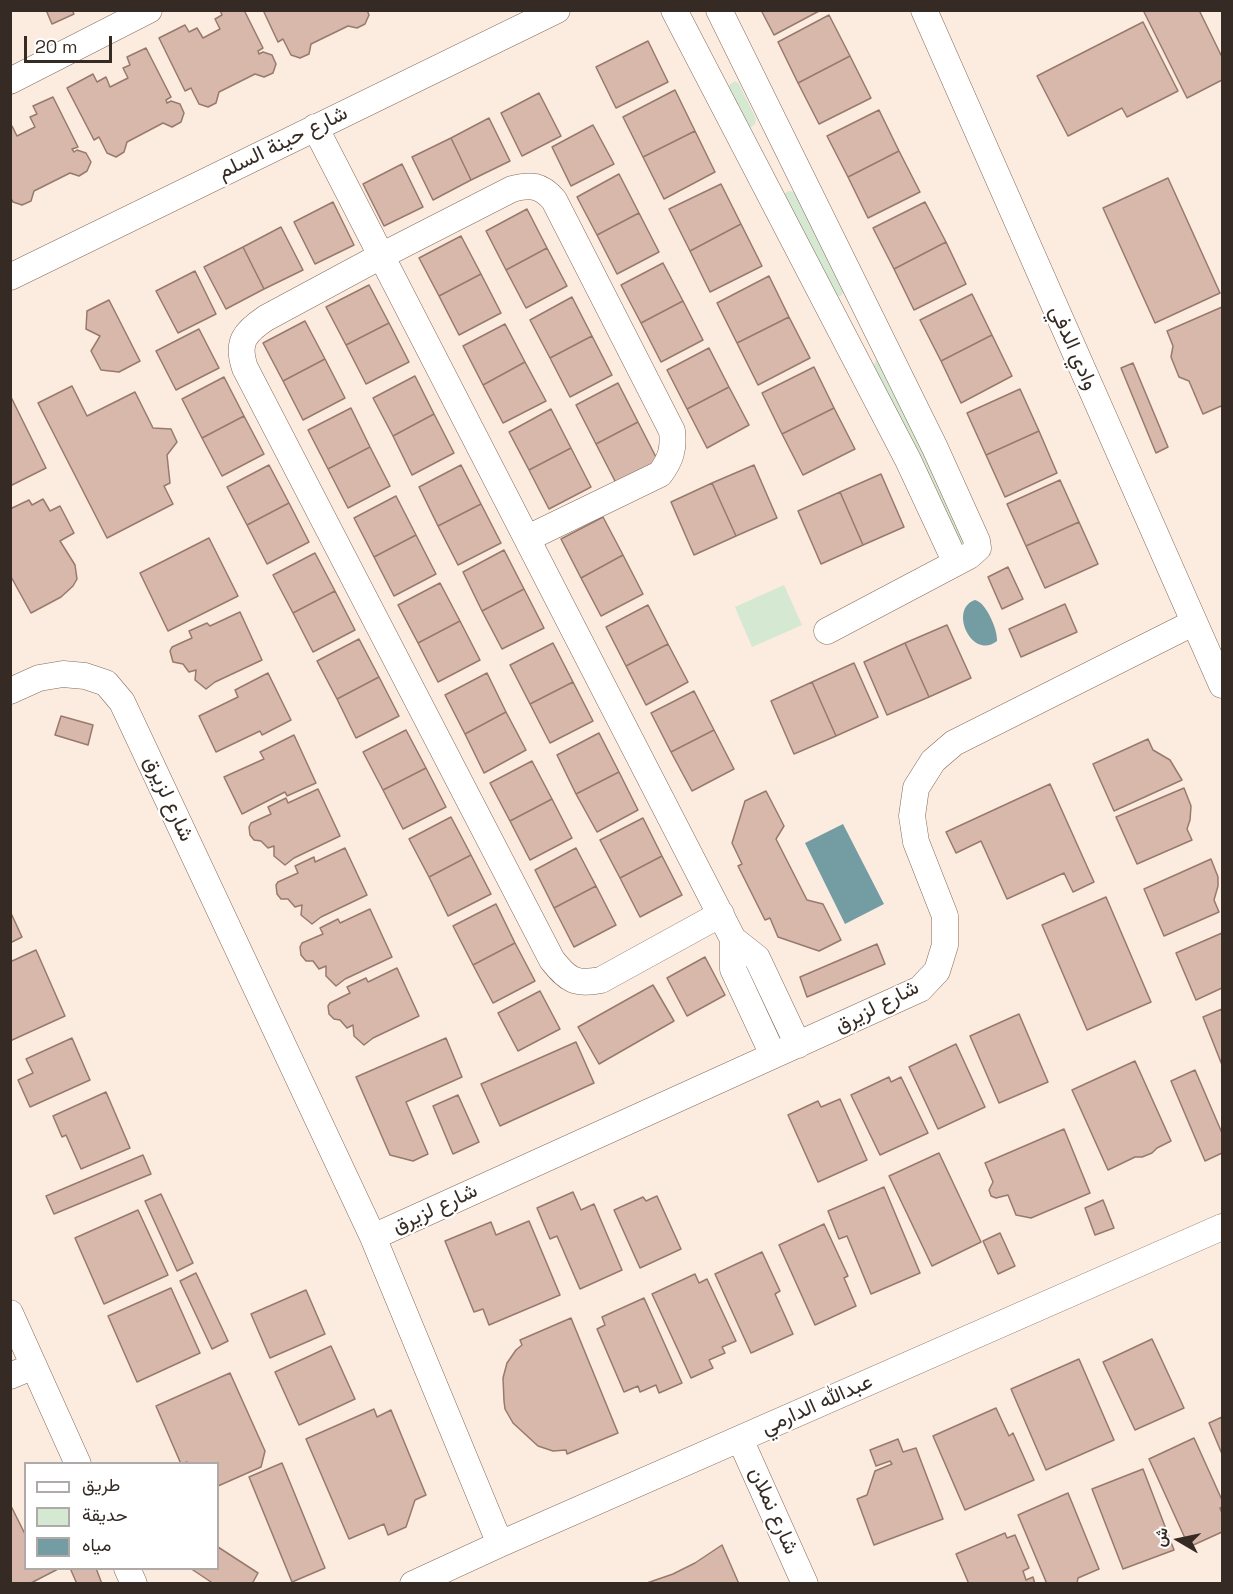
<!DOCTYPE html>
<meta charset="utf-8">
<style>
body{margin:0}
#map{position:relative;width:1233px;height:1594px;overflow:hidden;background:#fcebdf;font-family:"Space Grotesk",Vazirmatn,sans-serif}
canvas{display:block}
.frame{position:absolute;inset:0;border:12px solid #362b24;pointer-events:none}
.legend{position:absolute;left:24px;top:1462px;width:195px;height:108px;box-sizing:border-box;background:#fff;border:2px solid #afaaa7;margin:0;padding:8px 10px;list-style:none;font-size:18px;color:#362b24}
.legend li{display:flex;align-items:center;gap:12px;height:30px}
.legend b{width:30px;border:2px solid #afaaa7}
.north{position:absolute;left:1149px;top:1510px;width:60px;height:60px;-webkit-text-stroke:4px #fff;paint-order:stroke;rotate:279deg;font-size:16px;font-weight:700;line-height:24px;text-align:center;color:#362b24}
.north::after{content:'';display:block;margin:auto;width:21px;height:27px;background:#362b24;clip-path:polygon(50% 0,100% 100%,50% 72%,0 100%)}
.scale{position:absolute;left:24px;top:36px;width:88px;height:27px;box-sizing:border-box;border:3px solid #362b24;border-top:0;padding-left:8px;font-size:18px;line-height:21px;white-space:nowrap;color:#362b24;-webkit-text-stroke:4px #fff;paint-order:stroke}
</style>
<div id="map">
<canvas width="1233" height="1594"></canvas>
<div class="frame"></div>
<ul class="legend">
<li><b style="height:8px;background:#fff"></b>طريق</li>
<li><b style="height:16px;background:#d5e8d1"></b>حديقة</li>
<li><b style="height:16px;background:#749da3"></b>مياه</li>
</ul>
<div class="north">ش</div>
<div class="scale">20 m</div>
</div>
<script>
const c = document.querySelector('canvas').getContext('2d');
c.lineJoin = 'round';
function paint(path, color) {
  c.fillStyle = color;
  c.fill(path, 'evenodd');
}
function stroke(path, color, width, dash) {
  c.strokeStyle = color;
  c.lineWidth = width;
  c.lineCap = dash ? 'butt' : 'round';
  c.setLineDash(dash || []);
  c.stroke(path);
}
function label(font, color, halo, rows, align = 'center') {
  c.font = font + ' "Space Grotesk",Vazirmatn,sans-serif';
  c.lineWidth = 4.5;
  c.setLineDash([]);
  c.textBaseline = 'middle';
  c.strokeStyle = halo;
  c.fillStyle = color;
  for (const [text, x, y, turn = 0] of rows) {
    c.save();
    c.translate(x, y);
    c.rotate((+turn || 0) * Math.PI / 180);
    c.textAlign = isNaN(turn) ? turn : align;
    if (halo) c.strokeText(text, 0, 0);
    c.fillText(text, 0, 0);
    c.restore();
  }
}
paint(new Path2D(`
 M735,81l4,3 17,35 -1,5 -5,4 -22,-40 1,-3z
 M788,191l6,1 4,6 46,91 -2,6 -5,2 -54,-99 1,-4z
 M876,360h3l86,181 -3,2 -3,1 -86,-176z
 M784,585l18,40 -50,22 -17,-40z`), '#d5e8d1');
paint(new Path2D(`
 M975,600c11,2 23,30 22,41 -25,20 -49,-32 -22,-41z
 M843,824l41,80 -39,20 -40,-81z`), '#749da3');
const building = new Path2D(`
 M46,10h26l2,4 -22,10z
 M220,10h24l19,38 -5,3 1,3 4,-2 9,3 4,9 -3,9 -9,4 -9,-3 -36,18 -3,11 -8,4 -9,-3 -8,-16 -6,3 -26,-53 26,-13 4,7 8,-4 6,10 17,-9 -5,-10 7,-4z
 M263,10h104l2,5 -4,9 -8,4 -9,-2 -37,18 -2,10 -9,4 -9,-3 -8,-16 -5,3z
 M761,10h60l-47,25z
 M1143,10h56l23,47v23l-35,18z
 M829,15l21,41 -52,27 -20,-41z
 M1143,22l35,69 -51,26 -5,-9 -54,28 -31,-60z
 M648,41l20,41 -52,26 -20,-41z
 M146,48l25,49 -5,3 1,3 4,-2 9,3 4,9 -3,9 -9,5 -9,-4 -36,19 -3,10 -8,5 -9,-4 -8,-16 -5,3 -27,-52 26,-14 4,8 9,-5 4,10 18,-9 -5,-10 7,-3 -3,-8z
 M850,56l21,42 -52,26 -21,-41z
 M675,90l20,41 -52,26 -20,-40z
 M539,93l22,43 -39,20 -21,-43z
 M53,97l25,50 -6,2 2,3 3,-2 9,3 5,9 -4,9 -8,5 -9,-3 -36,18 -3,10 -9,4 -9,-3 -3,-5v-70l2,-1 5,10 18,-9 -5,-10 7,-3 -4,-8z
 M879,110l20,41 -51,26 -21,-41z
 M489,118l21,43 -39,19 -20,-42z
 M593,125l21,39 -43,22 -19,-39z
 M695,131l20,41 -51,27 -21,-42z
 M451,138l20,42 -38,20 -21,-43z
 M899,151l21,41 -52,26 -20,-41z
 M402,164l21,43 -39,19 -21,-42z
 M619,174l20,39 -42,22 -20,-38z
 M1168,178l52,115 -65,30 -52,-115z
 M721,184l20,40 -51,27 -21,-42z
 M333,202l21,43 -39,19 -21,-42z
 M925,202l21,40 -52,27 -21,-41z
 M527,209l20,39 -41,22 -20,-39z
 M639,213l20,39 -42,22 -20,-39z
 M741,224l21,42 -52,26 -20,-41z
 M281,227l22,43 -39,19 -21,-42z
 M461,236l20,38 -42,22 -20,-38z
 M946,242l20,42 -52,26 -20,-41z
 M243,247l21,42 -38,20 -22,-42z
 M547,248l20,38 -41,22 -20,-38z
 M663,263l20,38 -42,22 -20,-38z
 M195,271l21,43 -38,19 -22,-42z
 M481,274l20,39 -42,22 -20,-39z
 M769,276l20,41 -52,26 -20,-40z
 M369,285l20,38 -43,22 -20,-38z
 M972,294l20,41 -51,26 -21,-41z
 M572,297l20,39 -42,22 -20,-38z
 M109,300l31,61 -21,11 -18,-2 -10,-19 9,-15 -14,-7 1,-18z
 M683,301l20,39 -42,22 -20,-39z
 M1222,307v101l-1,-2 -18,8 -14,-33 -10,-4 -8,-20 2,-11 -6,-15z
 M789,317l21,41 -52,27 -21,-42z
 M305,321l20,38 -42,22 -20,-38z
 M389,323l20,39 -43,22 -20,-39z
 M505,324l20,38 -42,23 -20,-39z
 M199,329l20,39 -43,22 -20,-39z
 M992,335l20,41 -51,27 -20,-42z
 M592,336l20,39 -42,22 -20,-39z
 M709,348l20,39 -42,22 -20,-39z
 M325,359l20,39 -42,22 -20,-39z
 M525,362l21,39 -43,22 -20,-38z
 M1133,363l35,84 -12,6 -35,-85z
 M814,367l20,41 -52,26 -20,-41z
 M415,376l19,38 -41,22 -20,-38z
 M224,377l20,39 -42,22 -20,-39z
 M618,383l20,39 -42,22 -20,-39z
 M72,386l15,30 48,-24 18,36 18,1 6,13 -10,13 3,28 -6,3 9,18 -66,34 -69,-135z
 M729,387l20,38 -42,23 -20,-39z
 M1020,389l19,42 -53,24 -19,-42z
 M10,395l36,73 -36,18z
 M351,408l19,39 -42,22 -20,-39z
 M834,408l21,41 -52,26 -21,-41z
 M551,409l20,39 -42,22 -20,-38z
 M434,414l20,39 -42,22 -19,-39z
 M244,416l20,38 -42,22 -20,-38z
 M638,422l20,39 -42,22 -20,-39z
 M1039,431l18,42 -52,24 -19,-42z
 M370,447l20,39 -42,22 -20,-39z
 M571,448l20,39 -42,22 -20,-39z
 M269,465l20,38 -42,22 -20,-38z
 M461,465l20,39 -43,22 -19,-39z
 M754,465l23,53 -41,18 -24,-53z
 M881,474l23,53 -41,18 -23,-53z
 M1060,480l19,42 -53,24 -19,-42z
 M712,483l24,53 -42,19 -23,-53z
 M840,492l23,53 -42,19 -23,-53z
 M396,496l20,39 -42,22 -20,-39z
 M43,499l7,12 10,-5 14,27 -14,8 15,24 2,14 -4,7 -12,11 -30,16 -21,-38v-66l19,-9 3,5z
 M289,503l20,39 -42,22 -20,-39z
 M481,504l20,39 -43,22 -20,-39z
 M603,517l20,38 -42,23 -20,-39z
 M1079,522l19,42 -53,24 -19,-42z
 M416,535l20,39 -42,22 -20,-39z
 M209,538l29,58 -70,35 -28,-58z
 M504,550l20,39 -42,22 -19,-39z
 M315,553l20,38 -42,22 -20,-38z
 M623,555l20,39 -42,22 -20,-38z
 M1008,567l15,32 -21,10 -14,-32z
 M440,583l20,38 -42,22 -20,-38z
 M524,589l20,39 -42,21 -20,-38z
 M335,591l20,39 -42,22 -20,-39z
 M1065,604l12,28 -56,25 -12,-28z
 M648,605l20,39 -42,22 -20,-39z
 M240,612l22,48 -47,22 -9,7 -11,-9 1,-10 -7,2 -6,-8 -10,-2 -3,-11 2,-4 20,-9 -3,-7 18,-8 3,3z
 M460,621l20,39 -42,22 -20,-39z
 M947,625l24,53 -42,19 -24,-54z
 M359,639l20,38 -42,22 -20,-38z
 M553,643l20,39 -43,22 -20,-39z
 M905,643l24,54 -42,18 -23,-53z
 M668,644l20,38 -42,23 -20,-39z
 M854,663l24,54 -42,19 -24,-54z
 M268,673l23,47 -29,15 -2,-4 -44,21 -17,-36 39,-19 -3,-7z
 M487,673l19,39 -41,22 -20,-39z
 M379,677l20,39 -43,22 -19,-39z
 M573,682l20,39 -43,22 -20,-39z
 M812,682l24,54 -42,18 -23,-53z
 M694,691l20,39 -43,22 -20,-39z
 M506,712l20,38 -42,23 -19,-39z
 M61,716l32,9 -5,20 -33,-10z
 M406,730l20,38 -43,22 -20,-38z
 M714,730l20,39 -42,22 -21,-39z
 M599,733l20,39 -43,22 -19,-39z
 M294,735l22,48 -29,13 -2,-4 -43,22 -18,-37 40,-18 -4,-7z
 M1148,739l5,11 17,10 12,20 -68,31 -21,-47z
 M532,761l20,38 -42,22 -20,-38z
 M426,768l20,39 -43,22 -20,-39z
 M619,772l19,38 -41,22 -21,-38z
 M1050,784l44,98 -21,10 -9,-19 -57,26 -26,-58 -25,12 -10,-21z
 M1184,788l7,18 -1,14 -3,9 5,11 -55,24 -21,-47z
 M318,789l22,47 -46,22 -9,7 -11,-9v-10l-6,2 -7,-7 -7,-1 -4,-5 -1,-8 2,-4 20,-9 -3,-7 18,-9 2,5z
 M766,791l18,35 -8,13 31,61 16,4 18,36 -22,11 -41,-14 -8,-19 -5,2 -27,-54 4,-2 -10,-21 13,-42z
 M552,799l20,39 -42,22 -20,-39z
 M451,817l20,38 -42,22 -20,-38z
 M643,818l19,38 -42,22 -20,-38z
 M345,848l22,47 -46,22 -9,7 -11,-9 1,-10 -7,2 -7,-8h-7l-4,-5 -1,-9 2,-3 20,-9 -3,-7 19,-9 1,5z
 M576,848l20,38 -42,22 -19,-38z
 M471,855l20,39 -43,22 -19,-39z
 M662,856l20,39 -42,22 -20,-39z
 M1211,859l7,18v9l-4,14 5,12 -55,24 -20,-47z
 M596,886l20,39 -42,22 -20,-39z
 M1106,897l45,105 -64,28 -45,-105z
 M496,904l19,39 -42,22 -20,-39z
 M370,909l22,48 -47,22 -9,7 -10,-10v-10l-7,3 -6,-8h-7l-5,-6 -1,-8 2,-4 21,-9 -3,-6 18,-9 2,4z
 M10,911l12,26 -12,6z
 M1222,933v55l-26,12 -20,-47z
 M515,943l20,38 -42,22 -20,-38z
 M877,944l8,20 -78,33 -7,-20z
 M36,950l29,66 -55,25v-79z
 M705,957l20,38 -38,21 -20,-38z
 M397,968l22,48 -46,22 -9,7 -10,-9 -1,-11 -6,3 -7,-8 -6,-1 -5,-5 -1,-8 2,-3 20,-10 -3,-6 19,-9 2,4z
 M653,985l21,36 -75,43 -21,-37z
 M540,991l20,38 -42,22 -20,-38z
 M1222,1009v56l-19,-48z
 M1019,1014l29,68 -49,21 -29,-67z
 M72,1038l18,42 -60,27 -12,-27 15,-7 -7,-14z
 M446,1038l16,39 -56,25 22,52 -15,7 -23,-6 -34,-78z
 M576,1042l18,41 -94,43 -19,-42z
 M956,1044l29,63 -47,22 -29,-62z
 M1135,1061l36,80 -14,7 -5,5 -10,4h-7l-27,13 -36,-80z
 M1195,1070l27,63v20l-17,8 -34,-80z
 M889,1077l2,5 10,-5 27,56 -48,22 -29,-60z
 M106,1092l24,56 -49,21 -15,-34 -4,2 -9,-21z
 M458,1095l21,47 -26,12 -20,-48z
 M840,1099l27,61 -49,22 -30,-67 30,-14 3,6z
 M1064,1129l26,64 -59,25 -15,-3 -8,-20 -12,3 -5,-2 -2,-6 4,-8 -8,-19z
 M939,1153l42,89 -49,24 -43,-90z
 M143,1155l8,19 -97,40 -8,-18z
 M884,1187l36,86 -49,21 -24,-58 -8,3 -11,-28z
 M573,1192l8,18 13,-6 28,66 -42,19 -23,-53 -7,3 -13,-31z
 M161,1194l32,69 -16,8 -32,-70z
 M657,1196l24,53 -41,19 -26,-58 29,-13 3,4z
 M1103,1200l11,28 -19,7 -10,-27z
 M138,1210l30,65 -64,29 -29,-66z
 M529,1221l31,74 -71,30 -6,-16 -9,3 -29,-71 46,-19 5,13z
 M824,1224l24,52 -4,2 12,28 -41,19 -36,-80z
 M1000,1233l15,33 -17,8 -15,-33z
 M762,1252l18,39 -5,3 18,40 -42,19 -36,-79z
 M196,1273l32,68 -16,8 -32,-68z
 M695,1274l4,9 8,-4 29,62 -14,6 3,6 -16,7 4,8 -22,10 -39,-84z
 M171,1288l29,65 -63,29 -29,-66z
 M306,1290l19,44 -55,24 -19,-44z
 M644,1298l38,85 -23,10 -3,-8 -16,7 -2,-6 -14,6 -27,-63 8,-4 -3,-8z
 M571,1318l47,115 -51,21 -1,-4 -13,1 -15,-5 -25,-23 -8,-14 -1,-8 -1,-23 4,-15 9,-13 6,-5 -2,-5z
 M1152,1339l32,69 -49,22 -32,-68z
 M331,1346l24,53 -56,26 -24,-53z
 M1079,1359l35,81 -68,30 -35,-81z
 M230,1373l35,78 -4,16 -43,19v-22h-30l-1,-2 -6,2 -25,-58z
 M996,1408l13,28 4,-3 21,47 -69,30 -32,-74z
 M374,1409l3,8 14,-7 35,85 -11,5 -9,27 -18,8 -4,-11 -35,15 -43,-100z
 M1222,1417v37l-13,-31z
 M1194,1438l28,62v7l-2,1 2,5v19l-33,15 -40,-88z
 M898,1439l5,13 13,-4 27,71 -69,26 -17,-46 10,-4 8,-24 17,-7 -2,-3 -14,5 -6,-16z
 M282,1463l43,105 -33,14 -43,-105z
 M1143,1469l31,81 -51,19 -31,-80z
 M1068,1493l31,76 -21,9 -1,6h-30l-29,-69z
 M10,1504l16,32v32h34l-31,16h-19z
 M1005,1533l2,5 8,-3 14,33 -6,3 3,9 7,-3 2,7h-66l-13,-30z
 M722,1545l17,39h-95l29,-10 22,-11z
 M218,1547l40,26 -6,11h-38l-24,-16h28z
 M70,1568h26l6,16h-25z`);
paint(building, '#d8b8aa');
stroke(building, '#977a6c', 1.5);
const street = new Path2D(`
 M674,10l234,450 48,103
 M719,10l216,438 42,93 1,7 -9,8 -142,75
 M924,10l298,675
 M10,81l139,-71
 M315,127l418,812 24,19 41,87
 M10,277l547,-267
 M528,538l132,-64c11,-15 14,-25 12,-43l-118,-231c-13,-15 -23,-16 -42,-11l-131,67 -115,62c-21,14 -30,24 -21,50l307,592c16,20 23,25 49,20l120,-66
 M10,691l29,-13 24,-4 22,2 21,7 16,19 251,535 127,307
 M733,939v30l40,86
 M373,1237l547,-248 17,-18 8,-26v-29l-29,-74 -4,-26 4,-28 17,-27 21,-18 239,-120
 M10,1313l68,151
 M10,1376l24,-10
 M740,1439l65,145
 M127,1568l7,16
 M413,1584l87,-40 722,-317`);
stroke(street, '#846b59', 27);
stroke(street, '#fff', 26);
label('21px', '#362b24', '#fff', [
 ["شارع حينة السلم",283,143,-26],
 ["وادي الدفي",1073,348,66],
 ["شارع لزيرق",168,799,65],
 ["شارع لزيرق",877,1007,-27],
 ["شارع لزيرق",435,1209,-25],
 ["عبدالله الدارمي",817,1405,-24],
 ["شارع نملان",773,1511,66]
]);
</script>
